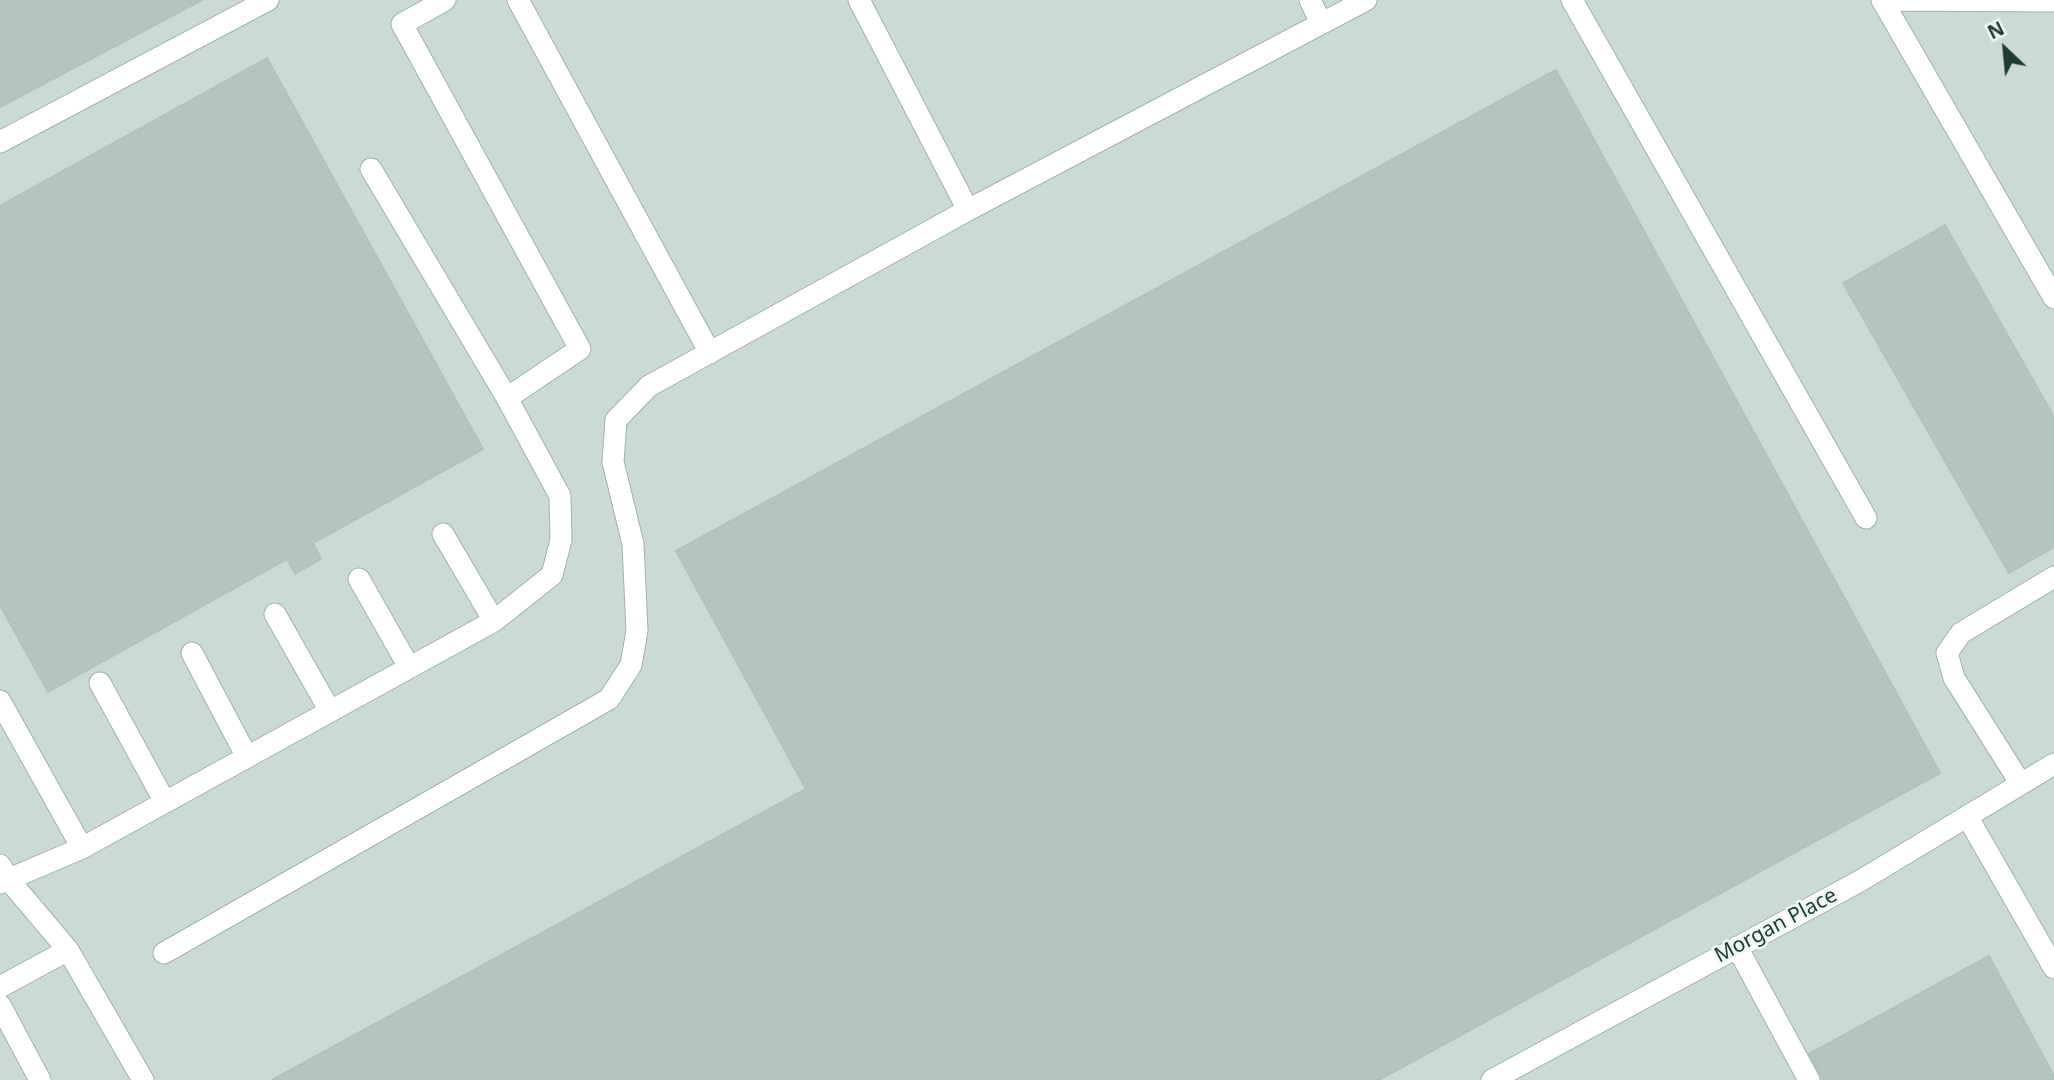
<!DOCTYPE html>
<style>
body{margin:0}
#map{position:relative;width:2054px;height:1080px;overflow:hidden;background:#deebe5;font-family:"Noto Sans",sans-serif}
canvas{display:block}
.north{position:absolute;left:1970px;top:14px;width:70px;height:70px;-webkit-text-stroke:5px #eff7f3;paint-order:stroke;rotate:334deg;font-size:19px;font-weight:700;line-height:28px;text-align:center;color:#1f3b33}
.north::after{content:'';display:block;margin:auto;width:24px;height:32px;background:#1f3b33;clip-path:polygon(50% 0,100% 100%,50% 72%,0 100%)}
</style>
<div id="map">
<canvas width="2054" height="1080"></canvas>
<div class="north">N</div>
</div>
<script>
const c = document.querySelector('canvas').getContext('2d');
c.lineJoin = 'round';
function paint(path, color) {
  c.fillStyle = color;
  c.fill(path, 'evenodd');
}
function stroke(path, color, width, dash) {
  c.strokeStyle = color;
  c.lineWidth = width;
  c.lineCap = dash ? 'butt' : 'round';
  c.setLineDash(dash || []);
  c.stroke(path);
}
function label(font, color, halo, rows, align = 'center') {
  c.font = font + ' "Noto Sans",sans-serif';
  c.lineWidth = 5;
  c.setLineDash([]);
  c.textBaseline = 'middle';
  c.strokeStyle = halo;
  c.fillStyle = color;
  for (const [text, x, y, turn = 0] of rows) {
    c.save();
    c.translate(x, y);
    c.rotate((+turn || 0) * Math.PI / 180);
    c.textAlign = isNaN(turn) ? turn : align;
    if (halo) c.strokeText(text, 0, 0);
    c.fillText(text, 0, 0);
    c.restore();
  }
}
paint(new Path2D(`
 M0,0h2054v1080h-2054z`), '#ccdad4');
const building = new Path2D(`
 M0,0h202l-202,107z
 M267,58l216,391 -170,94 8,16 -26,15 -8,-15 -239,133 -48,-87v-399z
 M1556,70l384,703 -561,307h-1107l534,-291 -130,-238z
 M1945,225l109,192v130l-45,26 -166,-290z
 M1989,956l65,120v4h-231l-14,-26z`);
paint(building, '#b3c5be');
stroke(building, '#b0c4bc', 2);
const minor = new Path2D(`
 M518,0l192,353
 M1310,0l11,23
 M1572,0l294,518
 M1882,0l172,298
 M1887,0l167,1
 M0,142l268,-142
 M371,169l136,229
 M968,210l398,-210
 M443,534l51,87
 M359,579l50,88
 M275,614l55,97
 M192,653l55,104
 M100,683l65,119
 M0,701l82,147
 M2021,784l-67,-106 -7,-25 14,-20 93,-56
 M1967,816l87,152
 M0,865l8,14 60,71 75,130
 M0,883l82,-35 412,-227 58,-46 9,-35 -1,-44 -53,-98 73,-49 -178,-325 43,-24
 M1737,947l72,133
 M164,953l445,-254 22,-34 6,-34 -4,-87 -20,-82 3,-42 33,-34 319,-176 -109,-210
 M0,987l68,-37
 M0,1005l40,75
 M1492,1080l368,-199 194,-117`);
stroke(minor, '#a1b3ac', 23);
stroke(minor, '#fff', 21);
label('21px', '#1f3b33', '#eff7f3', [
 ["Morgan Place",1776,926,-28]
]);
</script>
